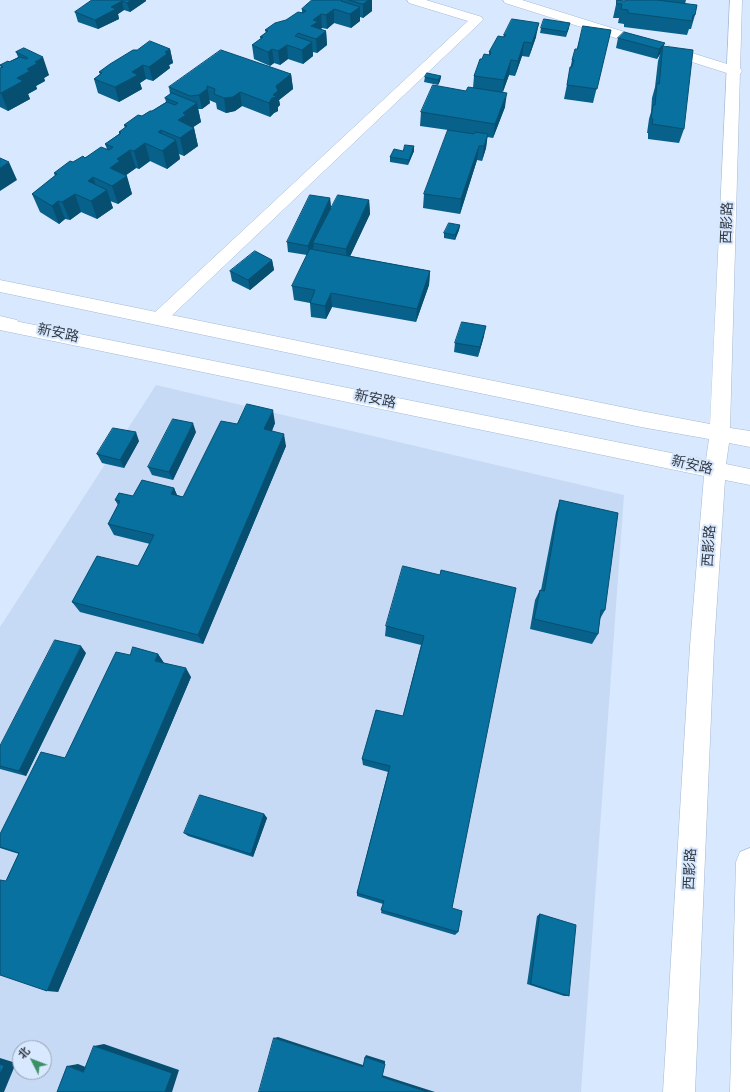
<!DOCTYPE html>
<meta charset="utf-8">
<style>
body{margin:0}
#map{position:relative;width:750px;height:1092px;overflow:hidden;background:#d8e8fe;font-family:Jost,"Noto Sans SC",sans-serif}
canvas{display:block}
.north{position:absolute;left:12px;top:1040px;width:40px;height:40px;box-sizing:border-box;background:#d8e8fe;border:1px solid #96a3b4;border-radius:50%;rotate:312deg;font-size:11px;font-weight:700;line-height:16px;text-align:center;color:#333b46}
.north::after{content:'';display:block;margin:auto;width:14px;height:18px;background:#3b9165;clip-path:polygon(50% 0,100% 100%,50% 72%,0 100%)}
</style>
<div id="map">
<canvas width="750" height="1092"></canvas>
<div class="north">北</div>
</div>
<script>
const c = document.querySelector('canvas').getContext('2d');
c.lineJoin = 'round';
function paint(path, color) {
  c.fillStyle = color;
  c.fill(path, 'evenodd');
}
function stroke(path, color, width, dash) {
  c.strokeStyle = color;
  c.lineWidth = width;
  c.lineCap = dash ? 'butt' : 'round';
  c.setLineDash(dash || []);
  c.stroke(path);
}
function label(font, color, halo, rows, align = 'center') {
  c.font = font + ' Jost,"Noto Sans SC",sans-serif';
  c.lineWidth = 4;
  c.setLineDash([]);
  c.textBaseline = 'middle';
  c.strokeStyle = halo;
  c.fillStyle = color;
  for (const [text, x, y, turn = 0] of rows) {
    c.save();
    c.translate(x, y);
    c.rotate((+turn || 0) * Math.PI / 180);
    c.textAlign = isNaN(turn) ? turn : align;
    if (halo) c.strokeText(text, 0, 0);
    c.fillText(text, 0, 0);
    c.restore();
  }
}
paint(new Path2D(`
 M156,385l468,110 -43,597h-581v-465zM20,1048h24v24h-24z`), '#c7daf5');
const minor = new Path2D(`
 M407,0h19l56,17 1,3 -319,303 -6,2 -6,-2 -3,-4 3,-4 316,-294 -59,-18z
 M503,0h19l218,68 2,3 -2,3h-10l-225,-71z`);
const primary = new Path2D(`
 M730,0h12l-12,428 20,3v16l-21,-4 -3,21 24,5v16l-25,-5 -11,166 -19,446h-32l27,-446 14,-170 -704,-146v-12l706,142 3,-21 -68,-12 -641,-135v-12l641,131 69,13z
 M750,848v244h-20l6,-230 4,-10z`);
const trunk = new Path2D(`
 M0,316l17,4 3,5 -3,5 -6,1 -11,-3z`);
stroke(minor, '#a5b9d3', 1);
stroke(primary, '#a5b9d3', 1);
stroke(trunk, '#a5b9d3', 1);
paint(minor, '#fff');
paint(primary, '#fff');
paint(trunk, '#fff');
paint(new Path2D(`
 M92,0l54,1 -16,11 -6,-2 -6,4 1,5 -21,10 -20,-7 -3,-10z
 M312,0h60v11l-9,7 -3,-1v4l-9,7 -17,-5 -7,6 -5,-1 -1,1 5,2 1,14 -10,8 -4,-1v4l-10,8 -15,-5 -8,6 -6,-2 -4,3 -16,-7 -2,-14 9,-6 -1,-2 6,-4 -1,-3 37,-17v-4z
 M617,0l8,1v-1h61l-1,4 10,11 -4,14h-2l-2,6 -63,-8v-3l-6,-1 1,-5h-6z
 M541,28h28l-3,9 -26,-4z
 M611,30l-18,73 -29,-4 8,-39 5,-11z
 M504,35l32,2 -7,20 -7,-1 -7,20 -6,-1 -7,18 3,14 -12,31 -6,-1 -1,11 -4,13 -5,-1 -17,54 -37,-6 1,-14 24,-64 -28,-4 1,-14 52,-24 1,-12 8,-17 7,-4v-3l14,-15z
 M618,38l45,8 21,83 -5,14 -31,-4v-6h-1l2,-14 2,-7 1,-14 3,-11 3,-26 2,-7 -3,5 -41,-11z
 M24,48l25,27 -5,3 1,3 -9,5 1,3 -9,5 2,5 -22,12 -8,-4v-39h1l-1,-3 9,-3 9,-5 -2,-5z
 M170,49l3,14 -4,2 1,3 -17,13 -7,-2 -6,4 2,6 -23,13 -21,-9 -4,-14 6,-5 -1,-2 38,-22z
 M291,74l2,15 -14,11 1,5 -2,2v4l-4,2 -4,4 -28,-11 -7,5 -9,2 -9,-4 -1,-6 -7,-3 1,3 -8,6h-4l3,13 -8,5 1,1 4,18 -14,10 -5,-2 1,5 -13,10 -17,-8 -11,8 -3,-1 -10,7 6,19 -14,10 -8,-3 3,7 -16,11 -16,-7 -11,8 -5,-1 -6,5 -19,-12 -8,-18 23,-18 -1,-3 19,-11 34,-13 -2,-5 14,-10v-2l6,-4 -1,-3 28,-14 14,-9 -1,-4 5,-4 -1,-7z
 M441,76l-1,5 -2,4 -14,-3 1,-5z
 M414,146v5l-6,14 -18,-3v-5l13,-6z
 M330,198l1,10 38,-8 1,14 -20,42 80,15 -1,14 -13,37 -84,-15 -6,12 -15,-2 -1,-14 -16,-3 -2,-14 15,-31 -19,-3 -1,-10z
 M460,225l-1,5 -4,10 -11,-2v-5z
 M272,260l2,10 -24,20 -18,-9 -2,-10z
 M484,336l-6,21 -24,-5 1,-9z
 M275,423l-3,8 14,15 -83,198 -123,-32 -8,-10 66,-36 12,-22 -36,-9 -6,-11 10,-19 -3,-5 59,-12 3,7 6,2 54,-73z
 M196,432l-23,48 -21,-5 -4,-8z
 M139,441l-15,27 -22,-5 -5,-9z
 M560,500l45,110 -5,9 -2,15 -6,10 -62,-15 5,-29 5,-10h1l15,-78z
 M440,575l12,333 6,24 -3,3 -74,-22 2,-9 -26,-8v-3l31,-121 -25,-7 -1,-6 41,-43 18,-71 -36,-9 1,-10z
 M86,653l-60,123 -26,-7v-23z
 M158,654l6,9 27,14 -133,315 -52,-111 13,-27 -19,-6v-14l65,-76 65,-103z
 M264,814l3,4 -14,39 -65,-21 -4,-3z
 M540,914l29,82h-5l-37,-12 10,-68z`), '#07618a');
paint(new Path2D(`
 M131,0h15v1l-16,11 -3,-9z
 M369,0h3v11l-9,7v-14z
 M122,1l2,9 -6,4 1,5 -21,10 -3,-9 16,-13z
 M360,7v14l-9,7 -1,-14z
 M334,9v14l-7,6 -1,-14z
 M321,14l1,14 -4,3 -7,-5 2,-6z
 M539,23l-3,14 -7,20 3,-14z
 M326,31l1,14 -10,8 -1,-14z
 M312,42l1,14 -10,8 -1,-14z
 M524,42l-2,14 -7,20 3,-15z
 M665,43l-3,7 1,-4 -3,8 -3,5 2,-10z
 M287,45l1,14 -8,6 -2,-14z
 M170,49l3,14 -4,2 1,3 -17,13 -4,-14 16,-15z
 M272,49l2,14 -4,3 -2,-14z
 M43,57l6,18 -5,3 1,3 -9,5 1,3 -9,5 2,5 -22,12 -7,-18 34,-31z
 M511,60l-2,15 -7,20 2,-15z
 M143,65l3,14 -6,4 2,6 -23,13 -4,-15 17,-15z
 M291,74l2,15 -14,11 1,5 -2,2v4l-4,2 -4,4 -1,-14 4,-8 3,-9z
 M441,76l-1,5 -2,4v-5z
 M207,86l3,17 -8,6 -3,-14z
 M240,92l2,14 -7,5 -9,2 -2,-15z
 M507,93l-2,14 -12,31 2,-14z
 M197,103l4,19 -12,8 5,-2 4,18 -14,10 -4,-18 -2,-18 5,-7z
 M161,130l5,18 10,-8 4,19 -13,10 -9,-37z
 M488,134l-2,14 -4,13 2,-15z
 M145,143l5,18 -11,8 -5,-18z
 M414,146v5l-6,14 1,-5z
 M479,146l-2,14 -17,54 1,-15z
 M130,150l6,18 -11,8h2l5,18 -14,10 -6,-18 -2,-18 7,-9z
 M9,162l8,18 -17,11v-23z
 M93,177l6,18 8,-5 6,18 -16,11 -6,-18 -3,-20z
 M75,194l6,18 -11,8 -8,-18z
 M330,198l1,10 -18,35 1,3 -5,10 -1,-10z
 M369,200l1,14 -23,49 -1,-14z
 M58,201l7,18 -6,5 -7,-18z
 M460,225l-1,5 -4,10v-5z
 M272,260l2,10 -24,20 -2,-10z
 M430,271l-1,14 -13,37 1,-13z
 M331,293l1,14 -6,12 -1,-13z
 M486,326l-2,10 -6,21 2,-10z
 M273,410l2,13 -8,19 -3,-13z
 M193,423l3,9 -23,48 -4,-8z
 M136,432l3,9 -15,27 -4,-8z
 M284,434l2,12 -83,198 -5,-9z
 M174,488l5,12 -8,-6z
 M81,646l5,7 -60,123 -7,-5z
 M158,654l6,9 -9,-2z
 M186,668l5,9 -133,315 -11,-1z
 M264,814l3,4 -14,39 -2,-3z
 M278,1037l85,28v2l-89,-29z
 M104,1044l75,26 -7,22h-7l-71,-46z
 M366,1055l19,6v3l-20,-7z
 M0,1058l16,5 -12,29h-4z
 M78,1064l15,6 -10,2 -16,-6z
 M382,1075l53,17h-8l-45,-15z`), '#064f70');
const building = new Path2D(`
 M92,0h39l-4,3 -5,-2 -11,6 5,2 -21,11 -20,-8z
 M312,0h30l-1,1 19,6 -10,7 -16,-5 -8,6 -5,-1 -8,6 5,2 -7,4 15,5 -10,8 -18,-6 -3,3 17,6 -10,8 -15,-5 -9,6 -6,-2 -4,3 -16,-7 11,-8h-3l8,-6 -3,-1 10,-7 11,-3 12,-8 5,1 3,-2 -4,-2z
 M349,0h20l-6,4z
 M617,0l8,1v-1h32l40,5 -2,10h-2l-1,6 -64,-8v-3l-7,-1 1,-5h-5z
 M512,19l27,4 -7,20 -8,-1 -6,19 -7,-1 -7,20 -30,-4 6,-17h2l2,-5 6,1 1,-3h-2l9,-16 6,1 2,-2h-2z
 M544,19l26,4 -3,9 -26,-4z
 M583,26l28,4 -14,59 -30,-4 3,-18h2l2,-7h-2l3,-11h2z
 M624,32l41,11 -6,6 -41,-11z
 M150,41l20,8 -5,3 2,2 -18,13 -6,-2 -11,7 6,3 -23,12 -21,-8 8,-6 -3,-1 11,-8 23,-14h4z
 M663,46l30,4 -9,79 -32,-5 1,-5h-2l2,-14h2l2,-22 2,1z
 M24,48l19,9 -8,5 3,1 -11,6 3,2 -13,7 6,3 -22,12h-1v-25l3,-1 -3,-2 8,-4 1,1 11,-5 6,2 2,-1 -12,-6z
 M221,50l70,24 -15,12 2,5 -5,4 4,2 -5,1 -3,5 -29,-11 -7,5 -9,1 -10,-4 1,-5 -8,-3v3l-8,6 -9,1 -21,-9z
 M427,73l14,3 -3,4 -13,-3z
 M433,85l33,6 2,-4 39,6 -12,31 -74,-12z
 M172,93l25,10 -14,10 3,2 -8,5 16,8 -14,10 -19,-8 -3,2 18,8 -14,11 -17,-8 -11,8 -4,-1 -13,9 3,2 -10,7 17,8 -15,10 -19,-9 -5,4 19,9 -16,11 -16,-7 -13,8 -4,-1 -6,5 -20,-12 25,-20 -3,-1 16,-12 3,1 10,-6 2,2 16,-11 8,3 4,-3 -8,-3 16,-11 -2,-1 8,-6 -3,-1 14,-10 4,1 8,-5h2l15,-9 8,3 3,-2 -13,-5z
 M448,130l26,4 1,-2 13,2 -4,12h-5l-18,53 -37,-5z
 M405,145l9,1 -5,14 -19,-3 4,-8 9,2z
 M0,158l9,4 -9,6z
 M310,195l20,3 -22,48 -21,-4z
 M338,195l31,5 -23,49 -33,-6z
 M449,223l11,2 -5,10 -11,-2z
 M310,249l120,22 -13,38 -86,-16 -6,13 -15,-3 5,-13 -23,-4z
 M255,251l17,9 -24,20 -18,-9z
 M462,322l24,4 -6,21 -25,-4z
 M247,404l26,6 -9,19 20,5 -86,201 -126,-33 25,-46 41,10 16,-31 -46,-11 12,-23 -5,-1 4,-7 14,3 9,-16 32,8 -3,6 12,3 38,-76 16,3z
 M173,419l20,4 -24,49 -21,-5z
 M113,428l23,4 -16,28 -23,-6z
 M560,500l58,13 -13,97h-4l-3,24 -64,-15 6,-29 4,1z
 M403,566l37,9 1,-5 75,18 -64,320 10,3 -4,21 -77,-22 3,-9 -27,-8 33,-127 -28,-7 14,-49 27,6 21,-80 -38,-10z
 M55,640l26,6 -62,125 -19,-5v-20z
 M133,647l25,7 -3,7 31,7 -139,323 -47,-16v-95l6,1 13,-28 -19,-6v-13l41,-82 24,6 51,-106 14,3z
 M200,795l64,19 -13,40 -67,-21z
 M540,914l36,11 -7,71 -38,-12z
 M274,1038l89,29 2,-10 20,7 -3,13 45,15h-168z
 M94,1046l78,27 -7,19h-108l10,-26 16,6z
 M0,1064l4,2 -4,8z`);
paint(building, '#0871a0');
stroke(building, '#064f70', 1);
label('14px', '#333b46', '#d8e8fe', [
 ["西影路",728,223,-88],
 ["新安路",58,334,12],
 ["新安路",375,400,12],
 ["新安路",692,466,13],
 ["西影路",710,546,-86],
 ["西影路",691,869,-87]
]);
</script>
